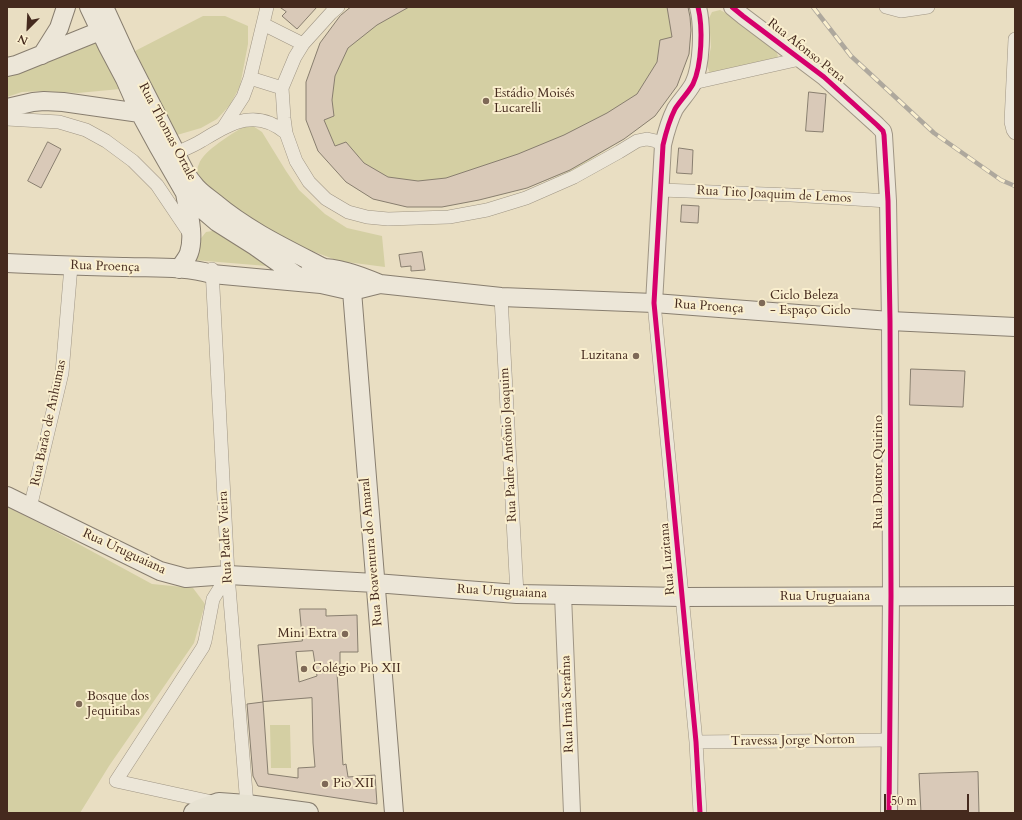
<!DOCTYPE html>
<meta charset="utf-8">
<style>
body{margin:0}
#map{position:relative;width:1022px;height:820px;overflow:hidden;background:#e9dec2;font-family:Cardo,serif}
canvas{display:block}
.frame{position:absolute;inset:0;border:8px solid #452a1e;pointer-events:none}
.north{position:absolute;left:8px;top:8px;width:40px;height:40px;-webkit-text-stroke:3px #faefce;paint-order:stroke;rotate:204deg;font-size:11px;font-weight:700;line-height:16px;text-align:center;color:#452a1e}
.north::after{content:'';display:block;margin:auto;width:14px;height:18px;background:#452a1e;clip-path:polygon(50% 0,100% 100%,50% 72%,0 100%)}
.scale{position:absolute;left:884px;top:794px;width:85px;height:18px;box-sizing:border-box;border:2px solid #452a1e;border-top:0;padding-left:5px;font-size:12px;line-height:14px;white-space:nowrap;color:#452a1e;-webkit-text-stroke:3px #faefce;paint-order:stroke}
</style>
<div id="map">
<canvas width="1022" height="820"></canvas>
<div class="frame"></div>
<div class="north">N</div>
<div class="scale">50 m</div>
</div>
<script>
const c = document.querySelector('canvas').getContext('2d');
c.lineJoin = 'round';
function paint(path, color) {
  c.fillStyle = color;
  c.fill(path, 'evenodd');
}
function stroke(path, color, width, dash) {
  c.strokeStyle = color;
  c.lineWidth = width;
  c.lineCap = dash ? 'butt' : 'round';
  c.setLineDash(dash || []);
  c.stroke(path);
}
function label(font, color, halo, rows, align = 'center') {
  c.font = font + ' Cardo,serif';
  c.lineWidth = 4;
  c.setLineDash([]);
  c.textBaseline = 'middle';
  c.strokeStyle = halo;
  c.fillStyle = color;
  for (const [text, x, y, turn = 0] of rows) {
    c.save();
    c.translate(x, y);
    c.rotate((+turn || 0) * Math.PI / 180);
    c.textAlign = isNaN(turn) ? turn : align;
    if (halo) c.strokeText(text, 0, 0);
    c.fillText(text, 0, 0);
    c.restore();
  }
}
paint(new Path2D(`
 M351,7h337l4,15 -3,32 -12,32 -22,30 -31,23 -49,30 -48,19 -48,12 -37,7h-35l-34,-8 -27,-17 -28,-31 -12,-31v-38l14,-39 20,-27z
 M720,10l10,5 46,36 2,5 -3,6 -65,11 -3,-7 4,-19 -2,-29 3,-6z
 M203,16h22l23,10v18l-8,42 -10,19 -13,14 -16,9 -24,7 -42,-84z
 M94,39l17,30 9,20 -42,4 -36,-2 -20,1 -15,5v-26z
 M245,126h8l9,6 24,39 13,19 26,24 22,14 35,8 3,31 -46,-6 -38,-14 -42,-23 -48,-32 -14,-16c0,-4 0,-9 2,-12 4,-13 34,-31 46,-38z
 M218,230l10,5 39,31 -73,-6 4,-18 8,-10z
 M7,507l42,21 103,56 41,4 12,16 -11,39 -85,123 -29,47h-73z
 M270,725h20l1,43h-20z`), '#d4cfa3');
const building = new Path2D(`
 M280,7h37l-20,22 -15,-13 4,-4z
 M351,7h58l-32,18 -29,23 -13,28 -3,24 2,16 -10,4 11,26 11,-4 18,21 24,14 30,4 28,-3 72,-24 46,-19 43,-22 30,-19 20,-32 3,-22 12,-3 -5,-30h21l2,10 1,13 -2,24 -12,32 -22,30 -31,23 -54,31 -43,18 -48,12 -37,7h-35l-34,-8 -27,-17 -28,-31 -12,-31v-38l14,-39 20,-27z
 M809,92l17,2 -3,38 -17,-1z
 M48,142l13,7 -20,39 -13,-7z
 M679,148l14,2 -1,24 -15,-1z
 M682,205l17,1 -1,17 -17,-1z
 M422,252l3,18 -14,1v-5l-10,1 -2,-12z
 M911,369l54,2 -2,36 -53,-2z
 M300,609h26v7l31,-1 1,37h-18v21h-3l6,92 3,-1 2,13 27,-2 2,29 -119,-18 -5,-10 -6,-72 16,-2 -5,-57 44,-4zM313,651l4,25 -18,6 -3,-30zM312,698l1,45 2,24 -17,1v10l-30,-4 -5,-72z
 M978,772l1,41h-58l-2,-39z`);
paint(building, '#d9c9b8');
stroke(building, '#887e6f', 1);
const minor = new Path2D(`
 M338,7l-7,6 -28,31 -8,13 -13,31 2,30 2,15 10,28 13,21 17,17 22,13 19,5 21,2 61,-2 38,-7 39,-12 48,-21 45,-25 18,-11 10,-2 9,2 7,4
 M886,7l15,4 27,-4
 M263,24l40,20
 M1015,39l-4,83 2,8 2,3
 M250,78l32,10
 M693,83l107,-24
 M7,119l52,3 27,8 20,11 27,20 24,24 33,49
 M223,128l20,-31 7,-19 17,-71
 M168,150l8,3c9,-4 17,-7 25,-12 29,-17 54,-34 85,-8
 M661,190l130,5 97,6
 M212,269l16,306 19,230
 M501,297l16,297
 M654,303l42,439 4,71
 M30,508l32,-135 9,-107
 M696,742l194,-2
 M217,803l-101,-22 87,-134 2,-6 8,-42 15,-24`);
const tertiary = new Path2D(`
 M732,7l11,9 81,61 53,48 6,6 1,4 4,66 2,120 1,275 -2,217
 M654,303l9,-158c3,-13 6,-24 12,-36 5,-8 13,-16 18,-25 9,-19 10,-57 5,-77
 M563,595l9,218`);
const secondary = new Path2D(`
 M89,7l18,38 18,34 15,34 18,33 27,47 11,11 21,18 38,24 41,29 12,5
 M104,7l22,48 50,98c5,13 11,24 20,34 5,6 13,11 19,16 32,27 70,45 107,64
 M42,55l17,-27 7,-21
 M7,67l9,-2 84,-34
 M7,108l26,-6 11,-1 19,1 77,11
 M7,263c40,2 80,3 119,4 28,1 59,-1 86,7l109,10 31,7 28,-7 121,13 153,6 236,18 125,6
 M311,268c24,-2 48,7 69,16
 M179,269c3,-5 8,-10 10,-16 6,-17 -1,-42 -4,-60
 M352,291l42,522
 M7,496l153,75 26,7 42,-3 147,8 142,11 165,3 333,-1`);
const primary = new Path2D(`
 M194,813l5,-3 20,-7 28,2 61,8`);
stroke(minor, '#9f9584', 14);
stroke(tertiary, '#9f9584', 18);
stroke(secondary, '#887e6f', 20);
stroke(primary, '#887e6f', 22);
stroke(minor, '#ece6d8', 13);
stroke(tertiary, '#ece6d8', 16);
stroke(secondary, '#ece6d8', 18);
stroke(primary, '#e7e2d2', 20);
const rail = new Path2D(`
 M813,7l38,49 83,77 67,47 14,6`);
stroke(rail, '#aea89d', 4.5);
stroke(rail, '#faefce', 3, [9]);
stroke(new Path2D(`
 M698,7c5,20 4,58 -5,77 -5,9 -13,17 -18,25 -6,12 -9,23 -12,36l-9,158 42,439 4,71
 M732,7l11,9 81,61 53,48 6,6 1,4 4,66 2,120 1,275 -2,217`), '#d6006c', 5);
for (const [x, y, r, color] of [
 [486,101,4,"#7e6957"],
 [762,303,4,"#7e6957"],
 [636,356,4,"#7e6957"],
 [345,634,4,"#7e6957"],
 [304,669,4,"#7e6957"],
 [79,704,4,"#7e6957"],
 [325,784,4,"#7e6957"]
]) {
  const dot = new Path2D();
  dot.arc(x, y, r, 0, 2 * Math.PI);
  c.fillStyle = color;
  c.fill(dot);
  stroke(dot, '#faefce', 1.5);
}
label('13px', '#452a1e', '#faefce', [
 ["Rua Afonso Pena",806,51,38],
 ["Rua Thomas Ortale",167,132,62],
 ["Rua Tito Joaquim de Lemos",774,195,3],
 ["Rua Proença",105,267,2],
 ["Rua Proença",709,307,4],
 ["Rua Barão de Anhumas",49,423,-78],
 ["Rua Padre Antônio Joaquim",509,445,-93],
 ["Rua Doutor Quirino",879,472,-90],
 ["Rua Padre Vieira",226,537,-93],
 ["Rua Uruguaiana",124,552,25],
 ["Rua Boaventura do Amaral",372,552,-95],
 ["Rua Luzitana",668,559,-95],
 ["Rua Uruguaiana",502,592,3],
 ["Rua Uruguaiana",825,597],
 ["Rua Irmã Serafina",568,704,-92],
 ["Travessa Jorge Norton",793,741,-1]
]);
label('13px', '#452a1e', '#faefce', [
 ["Estádio Moisés",494,94],
 ["Lucarelli",494,109],
 ["Ciclo Beleza",770,296],
 ["- Espaço Ciclo",770,311],
 ["Luzitana",628,356,"right"],
 ["Mini Extra",337,634,"right"],
 ["Colégio Pio XII",312,669],
 ["Bosque dos",87,697],
 ["Jequitibas",87,712],
 ["Pio XII",333,784]
], 'left');
</script>
